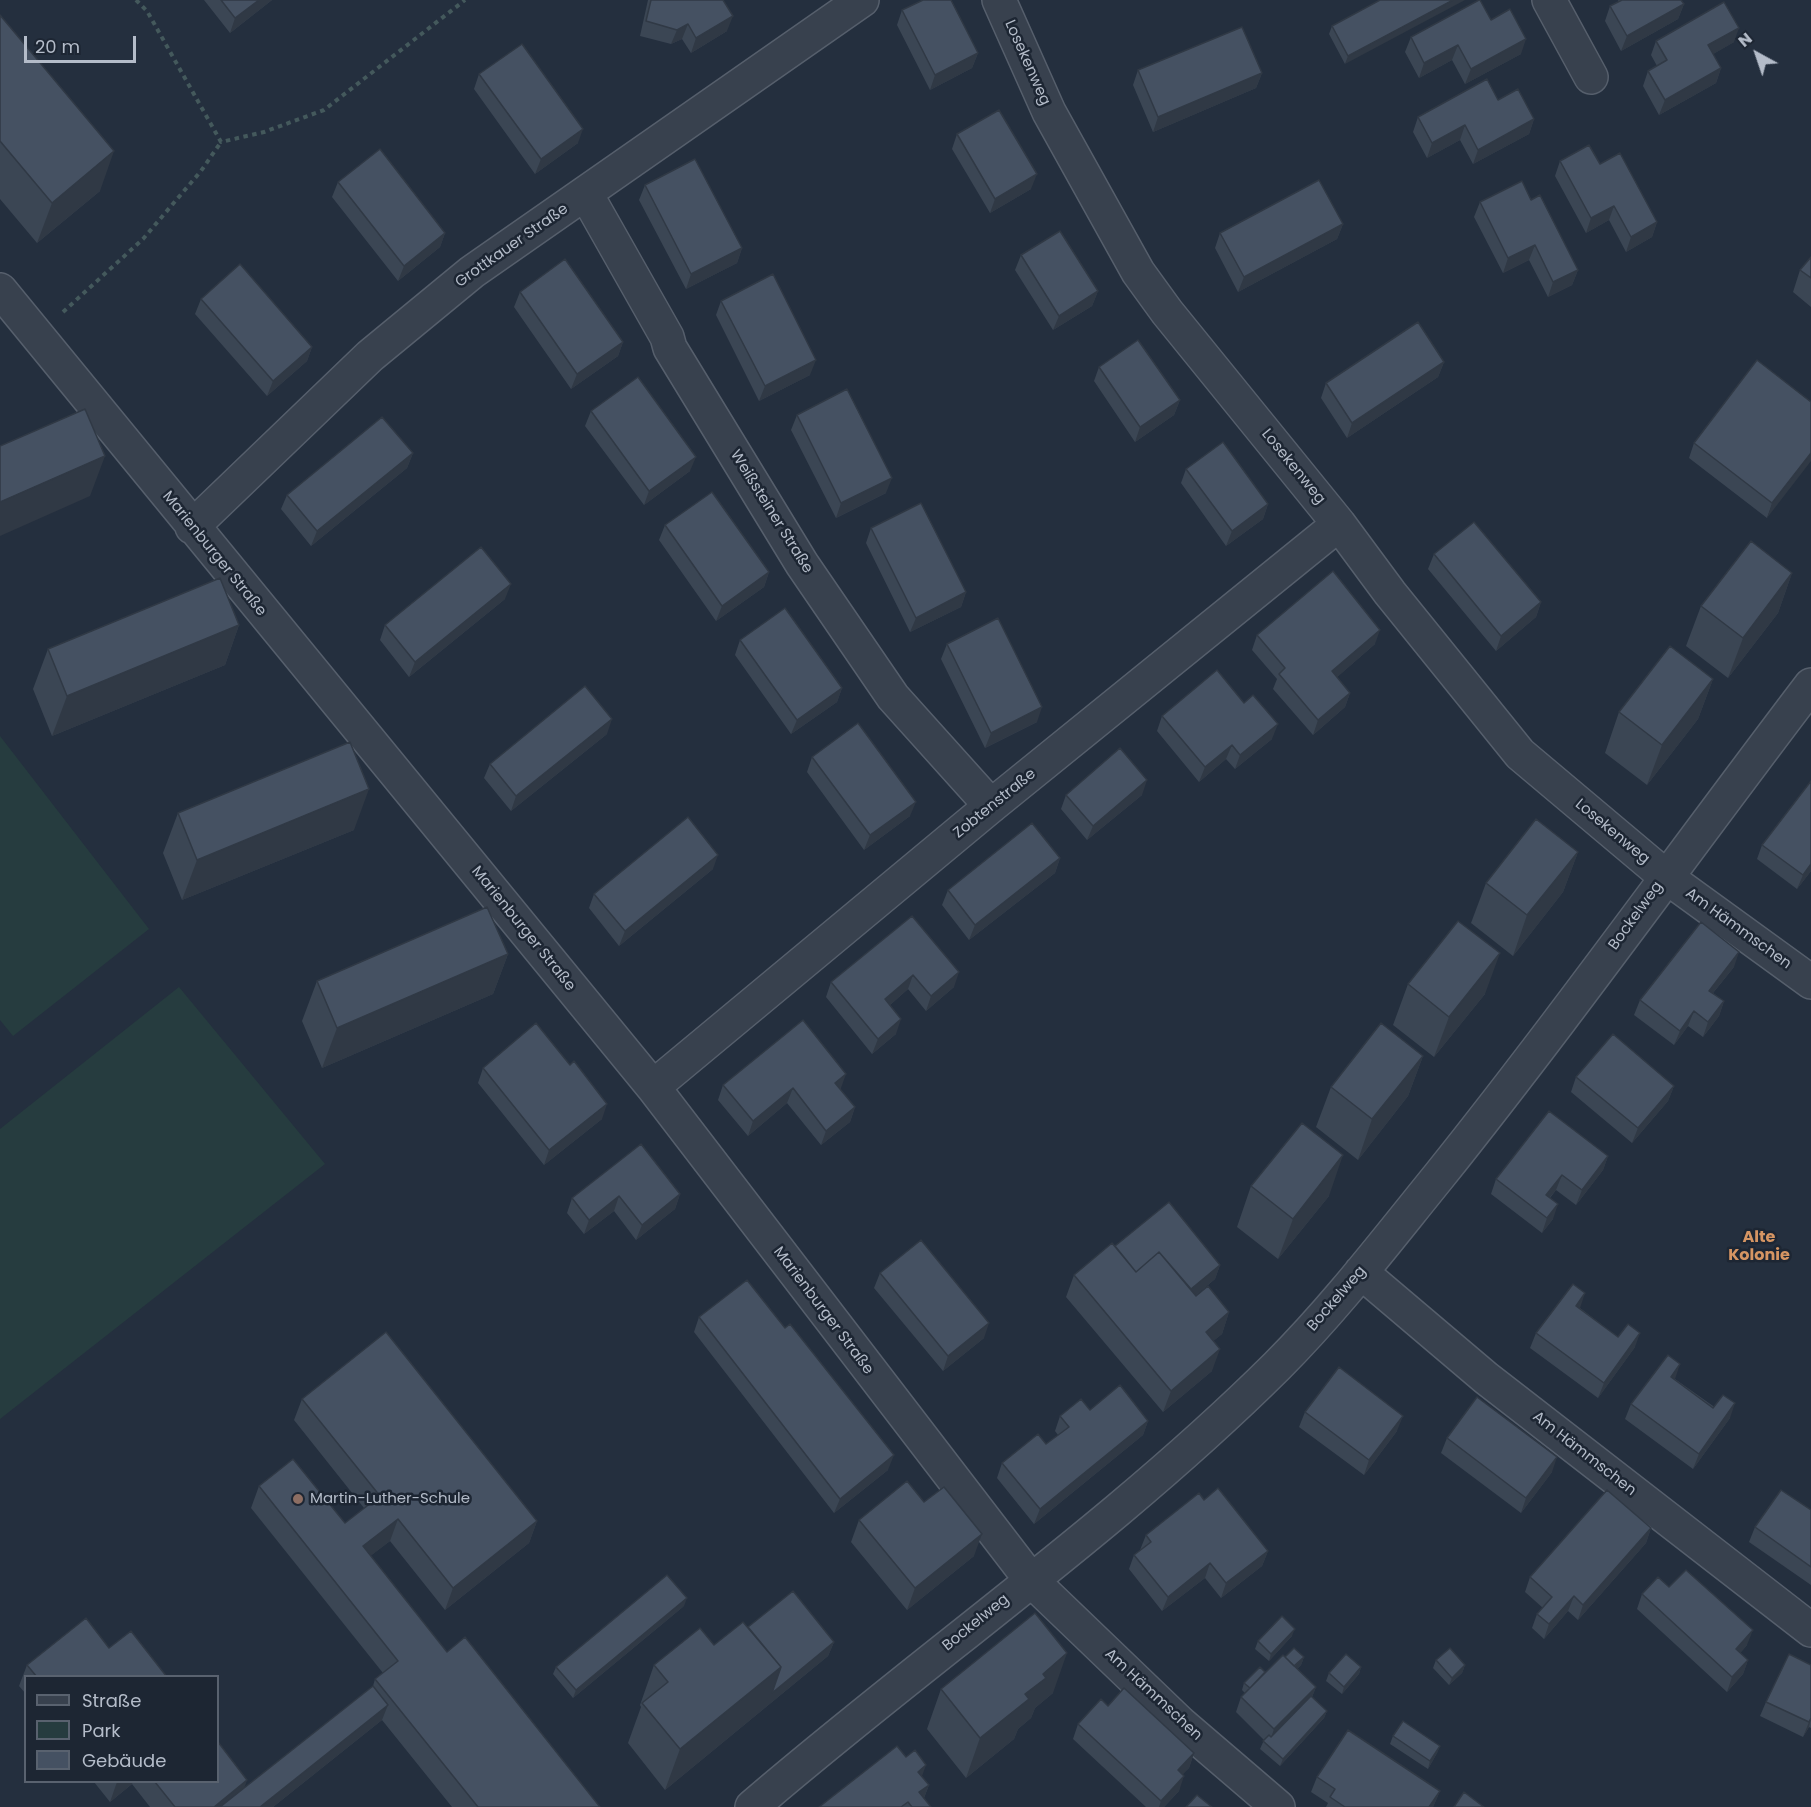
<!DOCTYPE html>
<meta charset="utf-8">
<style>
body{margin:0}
#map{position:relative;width:1811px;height:1807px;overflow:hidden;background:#242f3e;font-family:Poppins,sans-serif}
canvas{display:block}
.legend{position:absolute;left:24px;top:1675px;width:195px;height:108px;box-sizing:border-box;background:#1d2633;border:2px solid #59626f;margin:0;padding:8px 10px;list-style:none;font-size:18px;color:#b4bcc9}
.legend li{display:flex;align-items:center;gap:12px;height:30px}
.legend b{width:30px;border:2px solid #59626f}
.north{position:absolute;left:1727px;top:24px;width:60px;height:60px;-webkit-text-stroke:4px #1d2633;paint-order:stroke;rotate:320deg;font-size:16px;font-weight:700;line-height:24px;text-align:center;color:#b4bcc9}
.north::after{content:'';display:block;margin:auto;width:21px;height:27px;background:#b4bcc9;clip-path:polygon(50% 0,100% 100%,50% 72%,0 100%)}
.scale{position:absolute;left:24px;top:36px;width:112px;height:27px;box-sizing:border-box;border:3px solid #b4bcc9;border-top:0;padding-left:8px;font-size:18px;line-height:21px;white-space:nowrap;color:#b4bcc9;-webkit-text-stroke:4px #1d2633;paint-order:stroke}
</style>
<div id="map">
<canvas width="1811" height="1807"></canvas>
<ul class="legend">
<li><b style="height:8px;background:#38414e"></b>Straße</li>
<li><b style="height:16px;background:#263c3f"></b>Park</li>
<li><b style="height:16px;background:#455162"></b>Gebäude</li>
</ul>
<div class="north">N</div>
<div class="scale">20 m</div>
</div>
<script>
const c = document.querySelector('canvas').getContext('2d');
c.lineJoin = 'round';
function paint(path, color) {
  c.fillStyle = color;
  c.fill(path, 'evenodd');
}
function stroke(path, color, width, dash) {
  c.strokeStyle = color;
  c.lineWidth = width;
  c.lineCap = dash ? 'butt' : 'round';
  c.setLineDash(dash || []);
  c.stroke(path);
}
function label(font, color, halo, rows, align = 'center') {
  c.font = font + ' Poppins,sans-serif';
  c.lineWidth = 5;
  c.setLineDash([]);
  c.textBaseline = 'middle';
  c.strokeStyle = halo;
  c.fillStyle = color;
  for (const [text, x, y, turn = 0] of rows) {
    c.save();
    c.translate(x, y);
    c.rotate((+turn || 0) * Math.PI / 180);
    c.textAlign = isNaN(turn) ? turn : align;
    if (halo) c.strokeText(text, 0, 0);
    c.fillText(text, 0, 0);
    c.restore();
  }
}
paint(new Path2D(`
 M0,736l149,193 -136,107 -13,-16z
 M179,987l146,177 -325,255v-290z`), '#263c3f');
const minor = new Path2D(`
 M999,0l50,112 89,160 29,40 172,212 51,69 130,161 145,122 146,106
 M1549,0l42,77
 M586,194l81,143 3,11 132,216 91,133 98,109
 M0,290l653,797 378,493 149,143 98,84
 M192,527l178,-171 102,-84 390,-272
 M653,1087l338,-281 348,-282
 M1361,1272l125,106 325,252
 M752,1807c173,-149 363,-280 525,-441 59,-59 110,-126 162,-190 128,-160 247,-327 372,-491`);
stroke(minor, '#565f6c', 36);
stroke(new Path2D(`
 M136,0l11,11 74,131 43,-10 60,-22 141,-110
 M63,312l80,-73 58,-68 20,-29`), '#44595c', 4, [4.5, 4.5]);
stroke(minor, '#38414e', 33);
paint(new Path2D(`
 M204,0h68l-42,33z
 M648,0h75l4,31 -36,22 -9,-14 -11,5 -31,-8z
 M1380,0l-35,64 -16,-30 3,-8z
 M1618,0h63l3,4 -6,15 -57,32 -16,-30 5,-15 9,-4z
 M902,10l76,43 -6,15 -42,22 -33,-65z
 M0,15l100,176 -63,52 -37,-44z
 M1491,20l30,34 -56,30 -13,-24 -33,18 -14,-26 6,-15z
 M1656,41l78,1 -21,12 8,14 -5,15 -57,32 -16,-29 5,-15 9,-5 -6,-11z
 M1138,70l124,3 -6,15 -103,44 -20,-47z
 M479,74l99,69 -43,31 -61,-85z
 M1498,100l36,19 -5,15 -56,30 -13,-24 -33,18 -14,-26 5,-15z
 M957,134l74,55 -41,24 -38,-64z
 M1560,161l40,3 57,58 -5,15 -26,15 -17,-32 -23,13 -31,-57z
 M338,182l107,51 -5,14 -42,34 -66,-84z
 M645,185l97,63 -5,15 -51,26 -47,-89z
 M1531,200l47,70 -6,15 -24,12 -19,-37 -26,13 -29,-56 6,-15z
 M1343,224l-6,15 -99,53 -23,-44 5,-15z
 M1021,255l77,36 -6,15 -39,24 -38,-60z
 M1811,257v50l-18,-15 7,-22z
 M520,292l103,50 -5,14 -47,33 -57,-82z
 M201,299l111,48 -5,14 -40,35 -72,-82z
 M721,301l89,74 -51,26 -43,-86z
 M1444,362l-6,15 -91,61 -26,-40 5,-15z
 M1099,367l81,33 -6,15 -39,27 -41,-61z
 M1811,402l-44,116 -78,-60 5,-15z
 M591,411l99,60 -46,34 -59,-79z
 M797,415l89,78 -50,25 -45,-88z
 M413,453l-6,15 -96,78 -30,-37 6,-14z
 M1186,469l82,35 -5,15 -37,27 -45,-63z
 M665,525l104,47 -5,15 -48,34 -57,-81z
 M871,528l95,64 -5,15 -51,25 -44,-89z
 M1434,554l107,48 -5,15 -40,34 -68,-82z
 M1792,573l-14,40 -50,65 -42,-32 15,-40z
 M505,599l-96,78 -29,-37 5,-15z
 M239,625l-14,40 -173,71 -19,-47 15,-40z
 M1257,635l118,9 -38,33 13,16 -5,14 -32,28 -40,-46 4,-10 -25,-29z
 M740,640l102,48 -5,14 -46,32 -56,-79z
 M947,644l90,78 -52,26 -44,-89z
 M1713,679l-15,40 -51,66 -42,-32 14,-41z
 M1162,716l110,23 -37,30 -9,-10 -27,23 -42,-51z
 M607,734l-96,77 -27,-33 6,-14z
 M812,757l98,59 -46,34 -57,-78z
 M1066,795h76l-55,45 -26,-31z
 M178,813l176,17 -172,70 -19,-47z
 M1762,845l49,26 -14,18 -40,-30z
 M1578,852l-15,40 -50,64 -42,-33 15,-40z
 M1060,858l-5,15 -86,67 -27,-35 6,-15z
 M713,869l-94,77 -30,-38 5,-14z
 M912,916l42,71 -28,24 -18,-22 -18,16 6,29 -24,20 -46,-57 5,-15z
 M508,954l-15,40 -171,74 -20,-47 15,-40z
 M1734,967l-21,26 11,8 -5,15 -16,21 -15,-11 -14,19 -40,-30 6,-15z
 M1408,984l77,10 -51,63 -41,-32z
 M1423,1056l-15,40 -50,64 -42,-33 15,-40z
 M483,1068l119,51 -58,46 -66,-82z
 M1576,1077l98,9 -6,15 -36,42 -61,-51z
 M723,1085l118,3 -1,1 15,18 -5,15 -29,23 -34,-42 -39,33 -30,-36z
 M1608,1156l-5,14 -27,35 -20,-15 -6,8 3,21 -11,14 -51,-39 5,-15z
 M1251,1186l78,10 -51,63 -41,-32z
 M680,1194l-5,15 -39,31 -22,-29 -30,23 -17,-21 5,-15z
 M1115,1246l105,19 -5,14 -19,16 33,17 -7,22 -9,7 -1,30 -49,41 -97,-115 8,-22z
 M880,1273l104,65 -41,33 -69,-83z
 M1580,1308l38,29 17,10 -37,51 -68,-50 6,-15z
 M699,1317l86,11 103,142 -54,43 -140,-181z
 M1675,1379l55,39 -37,51 -68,-50 6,-15z
 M302,1399l235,122 -8,22 -84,67 -55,-69 -20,15 77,96 153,155h-148l-70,-87 -109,87h-123l-18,-23 -22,18 -16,-20h124l27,6 128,-102 2,-7 8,-6 -132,-165 8,-22 86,37 19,-15 -70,-88z
 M1090,1410l58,11 -5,14 -109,89 -37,-46 5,-15 44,-19 12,-9 -3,-4 5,-15z
 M1305,1412l92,19 -33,44 -65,-48z
 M1447,1438l105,34 -31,41 -80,-60z
 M1204,1500l64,51 -6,15 -41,32 -16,-20 -43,33 -33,-42 5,-14 6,-5 6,-15z
 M924,1502l50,54 -67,54 -56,-68 8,-22z
 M1811,1510v75l-62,-43 6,-15z
 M1651,1528l-5,15 -68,77 -10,-9 -24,28 -12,-11 5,-14 6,-6 -18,-16 5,-15z
 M1642,1594l105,51 -7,8 8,7 -5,14 -16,18 -90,-83z
 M684,1606l-111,92 -20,-24 3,-7z
 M748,1628l86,14 -6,14 -163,134 -37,-47 13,-36 -1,-2 14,-40 60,-20z
 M1292,1636l-23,25 -14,-12 3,-8z
 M109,1648l58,29h-141v17l-7,-8 8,-21z
 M1285,1657h19l-3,8 -4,4 19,18 -4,10 15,14 -3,7 -44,48 -20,-17 4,-9 -28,-28 5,-15 4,-4 -3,-3 2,-7 21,-11z
 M1436,1660l29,5 -3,8 -13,12 -16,-17z
 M1811,1665v63l-2,-1 -6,10 -43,-21 6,-14z
 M1361,1667l-2,7 -17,20 -16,-13 3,-8z
 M941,1689l112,4 -18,15 -4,10 -13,11 -4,10 -48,39 -39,-49z
 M1108,1706l86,47 -5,15 -7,6 -3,17 -15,16h-18l-73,-68 5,-15z
 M1393,1736l47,10 -3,7 -9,16 -38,-25z
 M922,1777l7,8 -5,13 7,9h-112z
 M1317,1777l123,14 -7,16h-107l2,-4 -17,-11z`), '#3b4654');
paint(new Path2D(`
 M259,0h13l-42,33 5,-15z
 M1453,0h12l-120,64 3,-8z
 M1684,4l-6,15 -57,32 6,-15z
 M733,16l-6,15 -36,22 5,-15z
 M688,24l-6,15 -11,5 6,-14z
 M1739,28l-5,14 -31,18 5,-15z
 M1526,39l-5,15 -56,30 6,-15z
 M1458,45l-6,15 -33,18 5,-15z
 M978,53l-6,15 -42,22 5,-15z
 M1721,68l-5,15 -57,32 6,-15z
 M1262,73l-6,15 -103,44 5,-15z
 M1534,119l-5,15 -56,30 5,-14z
 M1465,125l-5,15 -33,18 5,-15z
 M583,129l-5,14 -43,31 6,-15z
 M114,151l-14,40 -63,52 15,-40z
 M1037,174l-6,15 -41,24 5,-14z
 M1614,206l-5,14 -23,13 5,-15z
 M1657,222l-5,15 -26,15 5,-15z
 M1343,224l-6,15 -99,53 6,-15z
 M445,233l-5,14 -42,34 6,-15z
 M1535,245l-6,15 -26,13 5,-15z
 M742,248l-5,15 -51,26 5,-15z
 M1578,270l-6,15 -24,12 5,-15z
 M1098,291l-6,15 -39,24 6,-14z
 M623,342l-5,14 -47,33 6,-15z
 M312,347l-5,14 -40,35 6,-15z
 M816,360l-6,15 -51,26 6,-15z
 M1444,362l-6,15 -91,61 5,-15z
 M1180,400l-6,15 -39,27 5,-15z
 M413,453l-6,15 -96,78 6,-15z
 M1811,453v8l-44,57 5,-15z
 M105,456l-15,40 -90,40v-34z
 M696,457l-6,14 -46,34 5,-14z
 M892,478l-6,15 -50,25 5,-15z
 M1268,504l-5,15 -37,27 6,-15z
 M769,572l-5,15 -48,34 6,-15z
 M1792,573l-14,40 -50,65 15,-40z
 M511,584l-6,15 -96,78 6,-15z
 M966,592l-5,15 -51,25 6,-14z
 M1541,602l-5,15 -40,34 5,-15z
 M239,625l-14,40 -173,71 15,-40z
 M1380,630l-5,14 -48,42 5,-15z
 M1713,679l-15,40 -51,66 15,-40z
 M842,688l-5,14 -46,32 6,-14z
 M1350,693l-5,14 -32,28 5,-15z
 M1042,707l-5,15 -52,26 6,-15z
 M612,719l-5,15 -96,77 5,-15z
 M1278,724l-6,15 -37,30 5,-14z
 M1232,745l-6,14 -27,23 6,-15z
 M1147,780l-5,15 -55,45 6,-14z
 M369,789l-15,41 -172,70 15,-40z
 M916,802l-6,14 -46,34 6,-15z
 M1578,852l-15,40 -50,64 14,-41z
 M718,855l-5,14 -94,77 6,-15z
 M1060,858l-5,15 -86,67 6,-15z
 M1811,864v7l-14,18 6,-14z
 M1739,952l-5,15 -31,38 6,-14z
 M1500,953l-15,41 -51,63 15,-40z
 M508,954l-15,40 -171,74 15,-40z
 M959,972l-5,15 -28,24 5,-15z
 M913,975l-5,14 -28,25 5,-15z
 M1724,1001l-5,15 -16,21 5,-15z
 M1694,1011l-6,15 -14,19 6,-14z
 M901,1019l-5,15 -24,20 6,-15z
 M1423,1056l-15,40 -50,64 14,-41z
 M846,1074l-5,14 -11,10 5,-15z
 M1674,1086l-6,15 -36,42 6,-15z
 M793,1088l-6,15 -39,33 5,-15z
 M607,1104l-5,15 -58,46 5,-15z
 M855,1107l-5,15 -29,23 5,-14z
 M1343,1155l-14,41 -51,63 15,-40z
 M1608,1156l-5,14 -27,35 6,-15z
 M1562,1175l-6,15 -16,19 6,-14z
 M680,1194l-5,15 -39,31 6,-15z
 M619,1196l-5,15 -30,23 5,-14z
 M1558,1204l-5,15 -11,14 5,-15z
 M1220,1265l-5,14 -35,29 5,-15z
 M1585,1293l-5,15 -9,13 5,-15z
 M1229,1312l-7,22 -24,20 8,-22z
 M989,1323l-5,15 -41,33 5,-15z
 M1640,1333l-5,14 -37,51 6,-15z
 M1220,1349l-8,22 -49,41 8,-21z
 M1680,1364l-5,15 -9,12 5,-14z
 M1735,1403l-5,15 -37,51 6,-15z
 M1403,1416l-6,15 -33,44 5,-15z
 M1148,1421l-5,14 -109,89 6,-15z
 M894,1455l-6,15 -54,43 6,-14z
 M1557,1457l-5,15 -31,41 5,-15z
 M398,1519l-8,22 -35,27 8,-22z
 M537,1521l-8,22 -84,67 8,-22z
 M1651,1528l-5,15 -68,77 5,-15z
 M982,1534l-8,22 -67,54 8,-22z
 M1268,1551l-6,15 -41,32 5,-15z
 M1210,1563l-5,15 -43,33 6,-14z
 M1574,1596l-6,15 -24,28 5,-15z
 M687,1598l-3,8 -111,92 3,-8z
 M1295,1629l-3,7 -23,25 2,-7z
 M1753,1630l-6,15 -16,19 5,-15z
 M834,1642l-6,14 -163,134 15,-41 101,-82z
 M1067,1653l-14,40 -18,15 -4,10 -13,11 -4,10 -48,39 14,-40 45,-44 18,-20z
 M1304,1657l-3,8 -14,14 3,-8z
 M1748,1660l-5,14 -16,18 5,-15z
 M1465,1665l-3,8 -13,12 3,-7z
 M1361,1667l-2,7 -17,20 2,-7z
 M1316,1687l-6,15 -41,42 5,-15z
 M388,1705l-6,15 -109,87h-13z
 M1327,1711l-3,7 -44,48 3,-7z
 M1811,1718l-2,9 -6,10 6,-15z
 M1440,1746l-3,7 -9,16 2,-8z
 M1194,1753l-5,15 -16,17 5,-15z
 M926,1765l-5,14 -3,-7z
 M1184,1776l-5,15 -15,16h-5l2,-6z
 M247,1780l-7,22 -7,5h-19z
 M117,1782h16l-1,2 -22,18z
 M929,1785l-6,15 -4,-8z
 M1440,1791l-7,16h-4z`), '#303945');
const building = new Path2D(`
 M221,0h38l-24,18z
 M651,0h72l10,16 -37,22 -8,-14 -11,6 -31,-9z
 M923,0h28l27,53 -43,22 -33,-65z
 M1380,0h73l-105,56 -16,-30z
 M1479,0h1l11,20 19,-11 16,30 -55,30 -13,-24 -34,18 -13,-26z
 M1622,0h59l3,4 -57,32 -17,-30z
 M1724,2l15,26 -31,17 13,23 -56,32 -17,-29 19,-11 -11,-19z
 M0,15l114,136 -62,52 -52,-62z
 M1242,27l20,46 -104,44 -20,-47z
 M522,44l61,85 -42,30 -62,-85z
 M1487,79l11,21 20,-11 16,30 -56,31 -13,-25 -33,18 -14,-26z
 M999,110l38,64 -42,25 -38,-65z
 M1589,145l11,19 20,-11 37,69 -26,15 -17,-31 -23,12 -31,-57z
 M380,149l65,84 -41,33 -66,-84z
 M695,159l47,89 -51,26 -46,-89z
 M1319,180l24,44 -99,53 -24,-44z
 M1522,181l9,19 9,-5 38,75 -25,12 -18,-37 -27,13 -28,-56z
 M1060,231l38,60 -39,25 -38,-61z
 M1811,257v21l-11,-8z
 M565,259l58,83 -46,32 -57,-82z
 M240,264l72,83 -39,34 -72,-82z
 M773,274l43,86 -51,26 -44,-85z
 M1418,322l26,40 -92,61 -26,-40z
 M1138,340l42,60 -40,27 -41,-60z
 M1757,360l54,42v51l-39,50 -78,-60z
 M638,377l58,80 -47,34 -58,-80z
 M847,389l45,89 -51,25 -44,-88z
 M85,409l20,47 -105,46v-56z
 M382,417l31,36 -96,78 -30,-36z
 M1223,442l45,62 -36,27 -46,-62z
 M712,492l57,80 -47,34 -57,-81z
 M921,503l45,89 -50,26 -45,-90z
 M1474,522l67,80 -40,34 -67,-82z
 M1751,541l41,32 -49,65 -42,-32z
 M481,547l30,37 -96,78 -30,-37z
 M1333,571l47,59 -48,41 18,22 -32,27 -39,-46 6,-6 -28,-33z
 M220,578l19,47 -172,71 -19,-47z
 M785,608l57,80 -45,32 -57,-80z
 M998,618l44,89 -51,26 -44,-89z
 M1670,646l43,33 -51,66 -43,-33z
 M1217,670l27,33 9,-8 25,29 -38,31 -8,-10 -27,22 -43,-51z
 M585,686l27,33 -96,77 -26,-32z
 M858,723l58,79 -46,33 -58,-78z
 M350,742l19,47 -172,71 -19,-47z
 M1120,748l27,32 -54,46 -27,-31z
 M1811,781v83l-8,11 -41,-30z
 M688,817l30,38 -93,76 -31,-37z
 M1536,819l42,33 -51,63 -41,-32z
 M1032,823l28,35 -85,67 -27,-35z
 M487,907l21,47 -171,74 -20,-47z
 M912,916l47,56 -28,24 -18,-21 -28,24 16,20 -23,20 -47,-57z
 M1458,921l42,32 -51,64 -41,-33z
 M1701,922l38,30 -30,39 15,10 -16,21 -14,-11 -14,20 -40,-31z
 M803,1020l43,54 -11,9 20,24 -29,24 -33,-43 -40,33 -30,-36z
 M536,1023l34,42 4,-4 33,43 -58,46 -66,-82z
 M1381,1023l42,33 -51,63 -41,-32z
 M1613,1034l61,52 -36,42 -62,-51z
 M1549,1111l59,45 -26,34 -20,-15 -16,20 12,9 -11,14 -51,-39z
 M1302,1123l41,32 -50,64 -42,-33z
 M641,1144l39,50 -38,31 -23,-29 -30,24 -17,-22z
 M1169,1202l51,63 -29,24 -32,-37 -23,20 -21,-26z
 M921,1240l68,83 -41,33 -68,-83z
 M1112,1243l24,29 23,-20 37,44 12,-10 21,26 -23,20 14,17 -49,42 -97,-116z
 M747,1280l38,48 5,-4 104,131 -54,44 -141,-182z
 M1573,1284l12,9 -9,13 42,31 10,-13 12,9 -36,50 -68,-50z
 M386,1332l151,189 -84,67 -55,-69 -35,27 84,106 18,-15 135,170h-122l-103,-128 23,-18 -139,-175 34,-27 52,64 35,-27 -78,-97z
 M1668,1355l12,9 -9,13 42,31 10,-13 12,8 -36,51 -68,-50z
 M1339,1367l64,49 -34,44 -64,-48z
 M1120,1385l28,36 -108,88 -38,-46 36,-29 8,10 23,-17 -9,-11 21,-17 9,11z
 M1477,1397l80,60 -31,41 -79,-60z
 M907,1481l17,21 20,-15 38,47 -67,54 -56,-68z
 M1218,1488l50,63 -42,32 -16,-20 -42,34 -34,-42 17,-13 -5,-7 53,-42 5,7z
 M1607,1490l44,38 -68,77 -9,-9 -25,28 -12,-10 15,-17 -22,-20z
 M1781,1490l30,20v57l-56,-40z
 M1686,1570l67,60 -17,19 12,11 -16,17 -90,-83 16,-17 11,10z
 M667,1575l20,23 -111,92 -20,-23z
 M793,1591l41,51 -62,51 9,-26 -33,-40z
 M1035,1613l32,40 -24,21 3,4 -21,16 4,5 -49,39 -39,-49z
 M1282,1616l13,13 -24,25 -13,-13z
 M86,1618l23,30 22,-17 36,46h-130l-10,-12z
 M743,1622l38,45 -101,82 -38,-46 26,-21 -14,-17 46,-37 14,17z
 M1294,1648l10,9 -10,9 -9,-9z
 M1450,1648l15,17 -13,13 -16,-18z
 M1346,1654l15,13 -17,20 -15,-14z
 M1789,1654l22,11v53l-2,4 -43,-20z
 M1283,1655l33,32 -42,42 -33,-32z
 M1260,1667l5,5 -15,16 -6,-5z
 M373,1686l15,19 -128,102h-40z
 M1124,1688l70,65 -16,17 6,6 -23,25 -83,-77 23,-25 7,7z
 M1311,1696l16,15 -44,48 -20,-18 6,-6 2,2z
 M1403,1721l37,25 -10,15 -37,-25z
 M1348,1730l92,61 -11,16h-84l-15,-10 5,-8 -18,-12z
 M218,1742l29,38 -33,27h-39l-20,-25h63z
 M897,1746l9,11 9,-7 11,15 -8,7 11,13 -10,7 12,15h-19l-4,-5 -7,5h-82z
 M1464,1792l20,15h-30z
 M1197,1795l15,12h-26z`);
paint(building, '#455162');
stroke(building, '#303945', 1.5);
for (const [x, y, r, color] of [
 [298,1499,6,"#8d6e63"]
]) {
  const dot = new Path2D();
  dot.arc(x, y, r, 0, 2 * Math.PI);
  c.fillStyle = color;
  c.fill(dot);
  stroke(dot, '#1d2633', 2);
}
label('15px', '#b4bcc9', '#1d2633', [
 ["Losekenweg",1027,63,66],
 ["Grottkauer Straße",512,246,-35],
 ["Losekenweg",1293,467,51],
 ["Weißsteiner Straße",771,512,58],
 ["Marienburger Straße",214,554,51],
 ["Zobtenstraße",995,804,-39],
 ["Losekenweg",1612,832,40],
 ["Bockelweg",1636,916,-54],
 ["Marienburger Straße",523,929,51],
 ["Am Hämmschen",1738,929,36],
 ["Bockelweg",1337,1299,-49],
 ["Marienburger Straße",823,1311,53],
 ["Am Hämmschen",1584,1454,38],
 ["Bockelweg",976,1623,-39],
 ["Am Hämmschen",1153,1695,43]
]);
label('15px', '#b4bcc9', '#1d2633', [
 ["Martin-Luther-Schule",310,1499]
], 'left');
label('bold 16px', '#d59563', '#1d2633', [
 ["Alte",1759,1238],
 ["Kolonie",1759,1256]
]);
</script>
